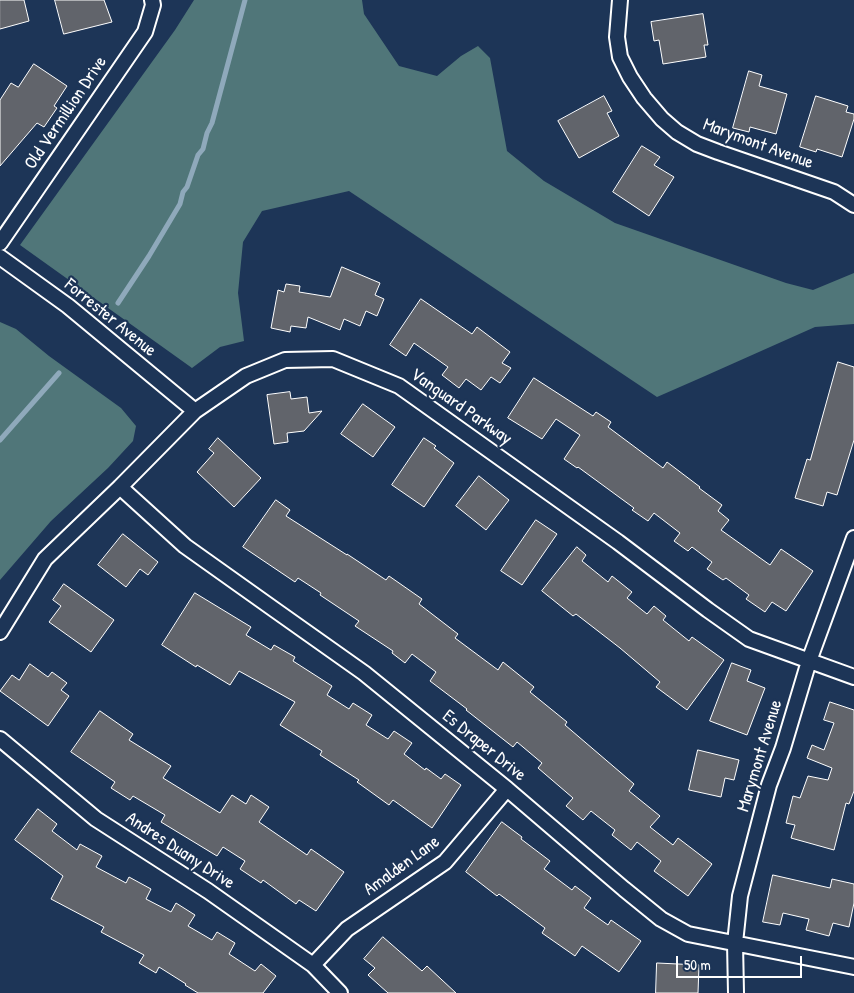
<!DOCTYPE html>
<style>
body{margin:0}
#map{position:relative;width:854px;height:993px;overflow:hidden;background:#1d3557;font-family:"Patrick Hand",sans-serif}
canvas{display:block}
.scale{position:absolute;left:676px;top:956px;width:126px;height:22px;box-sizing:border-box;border:2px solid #fff;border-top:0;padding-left:6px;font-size:15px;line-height:18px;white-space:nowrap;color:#fff;-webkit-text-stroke:4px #1d3557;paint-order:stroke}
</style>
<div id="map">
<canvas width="854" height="993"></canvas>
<div class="scale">50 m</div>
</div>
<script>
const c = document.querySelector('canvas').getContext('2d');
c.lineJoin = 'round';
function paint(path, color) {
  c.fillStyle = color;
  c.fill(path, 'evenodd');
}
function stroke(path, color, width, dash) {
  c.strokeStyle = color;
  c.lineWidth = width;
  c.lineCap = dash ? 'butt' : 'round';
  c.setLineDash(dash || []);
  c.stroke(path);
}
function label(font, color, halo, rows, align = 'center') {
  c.font = font + ' "Patrick Hand",sans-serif';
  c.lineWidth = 4.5;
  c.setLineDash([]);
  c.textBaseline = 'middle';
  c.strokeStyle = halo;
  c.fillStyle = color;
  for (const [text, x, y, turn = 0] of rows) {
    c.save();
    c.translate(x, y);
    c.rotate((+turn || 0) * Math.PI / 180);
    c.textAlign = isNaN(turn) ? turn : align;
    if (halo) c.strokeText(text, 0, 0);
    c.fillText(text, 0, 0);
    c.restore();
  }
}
paint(new Path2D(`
 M194,0h168l2,14 35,52 38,10 24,-20 17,-10 12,12 17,93 37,30 71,42 171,60 27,7 41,-17v51l-39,3 -110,49 -48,21 -308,-206 -87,20 -19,31 -5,51 6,48 -24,6 -28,21 -172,-123 155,-215z
 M0,322l16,7 33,27 72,52 15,18 -3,15 -25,27 -57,53 -51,59z`), '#507679');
stroke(new Path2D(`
 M118,303l31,-47 31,-52 3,-12 4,-5 11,-32 5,-6 4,-16 5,-10 33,-123
 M0,440l59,-67`), '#8fa9bb', 5);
const building = new Path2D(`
 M0,0h24l5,21 -29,8z
 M55,0h49l8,22 -48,12z
 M703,14l5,31h-4l2,12 -43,7 -4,-24 -5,1 -3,-19z
 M34,64l33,22 -13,20 3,2 -13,19 -7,-4 -37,43v-66l11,-17 7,4z
 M749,71l13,4 -3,11 28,8 -11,40 -26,-7 -1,5 -16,-4z
 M604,96l8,15 -5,2 12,23 -40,22 -21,-37z
 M816,96l32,10 -2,6 8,2v5l-12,38 -25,-8 -1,3 -16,-5z
 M642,146l18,11 -6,8 20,12 -25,39 -36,-24z
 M342,267l38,16 -5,12 9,4 -7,17 -11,-5 -6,15 -16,-7 -4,11 -32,-13 -2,11 -15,-2 -1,6 -19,-4 7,-38 6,2 2,-8 14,2 -1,6 31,5z
 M421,299l51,35 5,-7 33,25 -8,11 9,5 -11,15 -9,-6 -10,13 -15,-11 -7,9 -17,-13 6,-8 -34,-24 -8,13 -16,-11z
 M838,362l16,5v73l-17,55 -10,-3 -4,14 -28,-8 12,-39 3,1z
 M534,378l59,38 3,-4 15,10 -3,5 55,41 4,-6 33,25 -1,1 23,17 -4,6 11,9 -8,10 49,35 11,-16 32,22 -27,40 -14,-9 -7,10 -19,-13 3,-4 -23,-17 -3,2 -16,-11 5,-7 -20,-15 -4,4 -14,-10 6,-8 -26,-20 -6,8 -16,-11 2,-2 -56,-41 -1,1 -13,-9 16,-24 -24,-16 -14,20 -34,-21z
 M290,392l1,7 16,-2 2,16 13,-2 -18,20 -17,2 1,9 -14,2 -7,-49z
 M363,404l32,23 -22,30 -32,-23z
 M218,438l43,40 -27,29 -37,-35 17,-19 -5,-4z
 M424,438l12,8 -2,2 20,15 -30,44 -32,-22z
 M479,476l30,24 -23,30 -30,-24z
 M276,500l14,10 -4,6 61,39v-1l39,26 3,-4 33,23 -3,5 39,30 -3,4 43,32 5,-8 31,25 -4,5 37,30 -2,3 69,59 -5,7 31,25 -10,11 23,18 5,-7 34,26 -24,32 -34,-25 7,-10 -24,-19 -6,8 -19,-15 3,-5 -24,-19 -8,9 -17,-14 7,-8 -35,-30 4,-5 -25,-21 -4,5 -47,-37 1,-1 -37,-28 6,-9 -24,-18 -7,9 -13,-10 1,-2 -38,-25 4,-5 -39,-26 1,-2 -23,-15 -3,4 -52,-35z
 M536,520l21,14 -35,51 -21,-14z
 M123,534l35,28 -10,13 -8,-6 -14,18 -28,-22z
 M577,547l9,8 -4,6 26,21 4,-6 20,16 -5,6 20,16 7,-8 12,10 -3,4 26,21 3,-4 32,23 -37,50 -31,-23 4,-5 -40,-34 -44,-34 -3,2 -31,-25z
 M64,584l50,36 -23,32 -42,-30 12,-16 -8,-6z
 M195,593l56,34 -5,8 25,15 3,-5 21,12 -2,4 39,25 -5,9 22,14 4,-6 19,12 -6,10 22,14 6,-8 18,12 -8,11 21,16 1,-2 15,11 4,-5 16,11 -29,43 -39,-28 -4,5 -32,-23 2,-2 -39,-25 2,-4 -42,-26 15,-23 -56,-31 -9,14 -33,-20 -1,2 -34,-22z
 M732,663l19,7 -4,11 18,7 -18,47 -37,-14z
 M30,664l18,13 4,-5 15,11 -6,7 8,6 -21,30 -48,-35 12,-16 7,5z
 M830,702l24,8v81l-5,13 -3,-1 -12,47 -43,-12 4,-13 -9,-2 7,-27 7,2 8,-22 20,4 4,-12 -25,-10 5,-13 12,5 10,-27 -10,-3z
 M100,711l33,23 -4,6 42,26 -8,12 57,35 12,-18 14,9 5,-9 18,12 -10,15 48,33 4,-6 33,23 -28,39 -17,-11 -3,4 -33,-24 -2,3 -21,-14 5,-8 -22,-14 -6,9 -56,-34 4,-7 -32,-19 -3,4 -19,-12 4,-6 -44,-30z
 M698,750l41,10 -5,20 -9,-2 -4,19 -32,-7z
 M38,809l19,15 -5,7 25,19 3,-6 22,12 -6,11 30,16 3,-6 22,12 -5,10 25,13 5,-9 19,12 -7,11 24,14 5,-8 18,11 -6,11 26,17 6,-7 15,12 -13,17h-65l-13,-8 1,-1 -27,-17 -3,6 -17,-10 5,-8 -43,-23 3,-5 -53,-28 12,-23 -48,-36z
 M502,822l20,15 -1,2 29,22 -6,8 28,21 3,-4 16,12 -7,10 24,17 3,-5 30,21 -22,31 -37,-26 -7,10 -33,-23 3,-5 -46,-34 -2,2 -31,-24z
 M773,875l57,13 2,-9 22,5v19l-5,24 -16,-4 -4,13 -23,-6 3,-11 -26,-6 -3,12 -17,-3z
 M383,937l39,34 5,-5 29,27h-68l-20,-18 7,-7 -11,-9z
 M657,963l42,2 -1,28h-42z`);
paint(building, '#61646b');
stroke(building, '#fff', 1);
const street = new Path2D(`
 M620,0l-3,37 3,20 10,20 14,21 18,21 15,13 20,12 21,8 116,40 20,13
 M0,243l145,-211 8,-27 -1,-5
 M0,257l68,49 127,105
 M120,487l65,59 90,64 89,63 143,116 117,100 37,30 27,15 166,33
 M0,632l45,-73 75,-72 75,-76 51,-35 39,-16 48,-1 66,27 219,156 90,68 41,29 105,38
 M0,739l96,80 112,72 105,74 27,28
 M313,965l34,-36 98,-67 62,-73
 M736,993l-1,-50 5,-47 29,-111 14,-37 26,-87 45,-123`);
stroke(street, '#fff', 18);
stroke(street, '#1d3557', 14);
label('18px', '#fff', '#1d3557', [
 ["Old Vermillion Drive",66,113,-56],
 ["Marymont Avenue",758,144,20],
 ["Forrester Avenue",110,318,39],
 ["Vanguard Parkway",461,407,35],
 ["Es Draper Drive",484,746,39],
 ["Marymont Avenue",760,756,-73],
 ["Andres Duany Drive",180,851,33],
 ["Amalden Lane",402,866,-36]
]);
</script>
